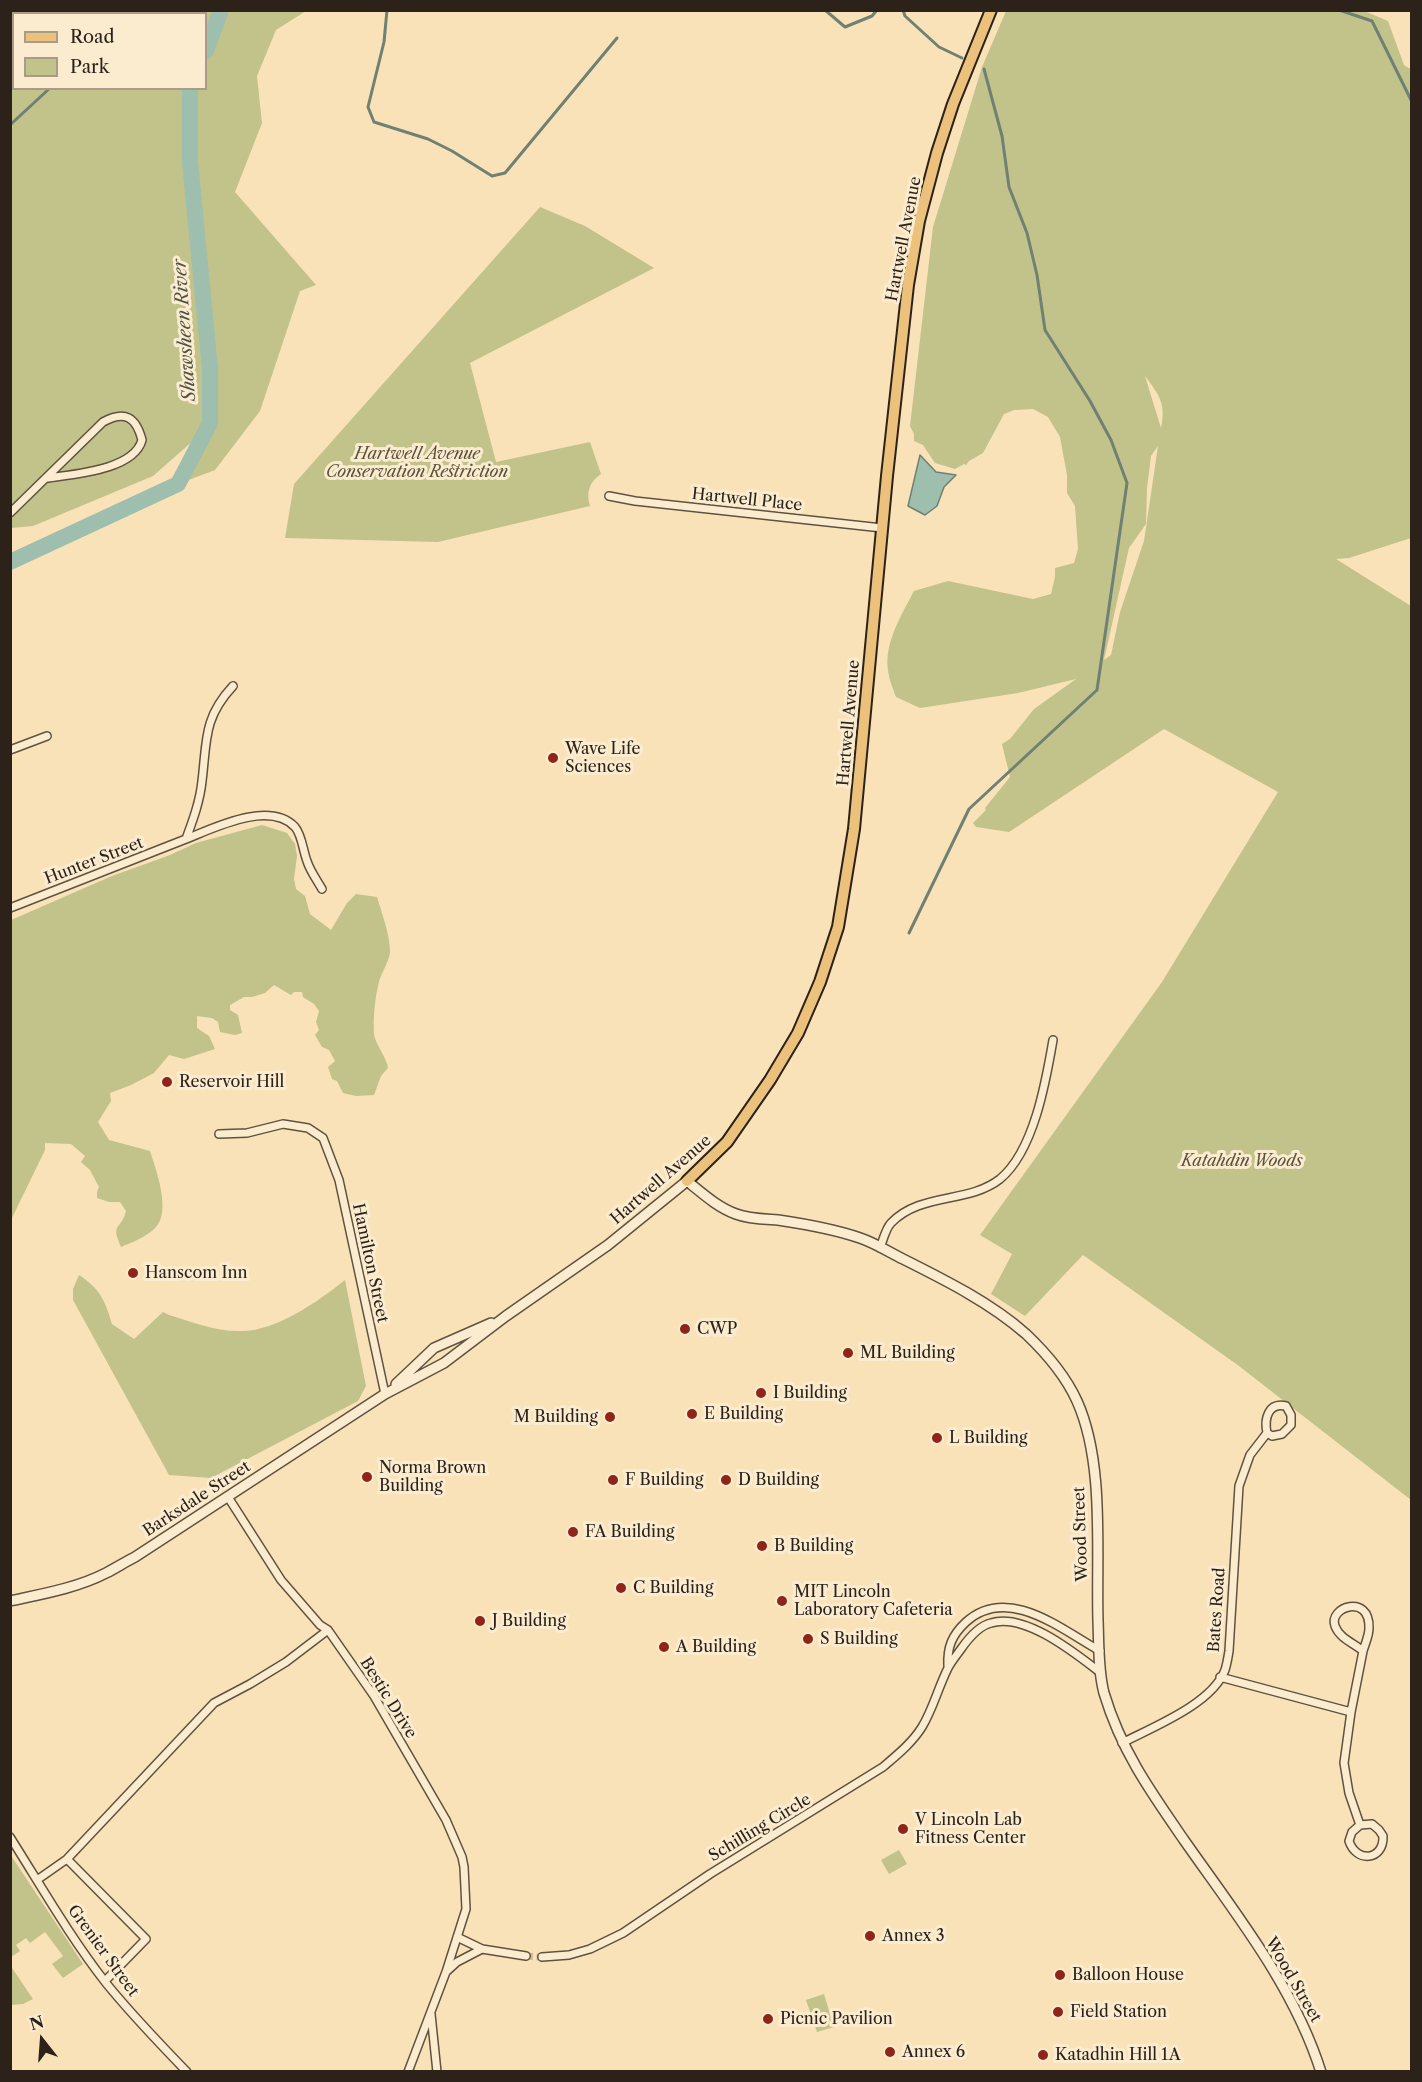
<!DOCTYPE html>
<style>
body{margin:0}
#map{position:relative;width:1422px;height:2082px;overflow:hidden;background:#f9e2b7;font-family:"Libre Caslon Text",serif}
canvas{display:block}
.frame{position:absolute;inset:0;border:12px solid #2c221a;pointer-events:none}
.legend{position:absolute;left:12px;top:12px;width:195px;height:78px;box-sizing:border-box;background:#fbecd0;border:2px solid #a89b87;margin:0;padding:8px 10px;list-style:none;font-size:18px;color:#2c221a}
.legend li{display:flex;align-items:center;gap:12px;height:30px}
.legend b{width:30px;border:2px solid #a89b87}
.north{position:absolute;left:12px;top:2010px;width:60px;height:60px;-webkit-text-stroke:4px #fbecd0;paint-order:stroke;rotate:343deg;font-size:16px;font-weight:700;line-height:24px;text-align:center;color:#2c221a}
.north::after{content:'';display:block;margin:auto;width:21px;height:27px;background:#2c221a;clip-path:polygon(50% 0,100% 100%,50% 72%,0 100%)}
</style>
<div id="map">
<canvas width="1422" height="2082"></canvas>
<div class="frame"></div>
<ul class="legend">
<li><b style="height:8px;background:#ecc17c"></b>Road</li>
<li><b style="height:16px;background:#c2c28b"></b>Park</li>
</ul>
<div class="north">N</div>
</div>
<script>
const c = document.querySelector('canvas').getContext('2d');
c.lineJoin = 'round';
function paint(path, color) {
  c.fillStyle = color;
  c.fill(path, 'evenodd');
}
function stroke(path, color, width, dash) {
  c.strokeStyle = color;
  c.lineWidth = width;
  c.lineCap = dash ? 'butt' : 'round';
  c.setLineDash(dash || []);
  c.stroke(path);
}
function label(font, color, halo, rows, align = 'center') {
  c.font = font + ' "Libre Caslon Text",serif';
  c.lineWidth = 6;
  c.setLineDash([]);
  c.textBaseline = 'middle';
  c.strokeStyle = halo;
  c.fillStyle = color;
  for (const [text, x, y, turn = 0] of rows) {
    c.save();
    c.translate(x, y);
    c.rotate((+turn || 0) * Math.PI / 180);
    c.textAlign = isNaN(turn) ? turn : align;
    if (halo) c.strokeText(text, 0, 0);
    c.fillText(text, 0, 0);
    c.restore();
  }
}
paint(new Path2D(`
 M1362,10l26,11 16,44 8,5 -1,468 -62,20 -13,1 75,47v894l-172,-134 -156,-111 -58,61 -34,-22 21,-40 -32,-19 182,-253 116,-190 -114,-63 -155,103 -33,-5 -3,-4 13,-13 -1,-2 25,-31 -8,-33 8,-5 24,-30 42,-30 -58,14 -98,15 -24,-11c-3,-8 -7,-18 -8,-27 -4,-27 14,-56 26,-79l34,-10 85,18 18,-5 4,-17v-9l19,-5 4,-14 -3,-43 -8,-13v-18l-7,-38 -12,-20 -15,-8 -19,1 -10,4 -21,39 -14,8 -3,4 -2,-1 -9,5 -20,-6 -12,-18 -9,-4v-7l-4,-8 23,-199 49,-160 24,-56zM1145,376c15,20 21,28 16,52zM1158,446l-14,95 -24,71 -9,43 -7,5 25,-112 17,-24 1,-36 4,-32z
 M10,11h296l-30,19 -19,46 5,47 -27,69 81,93 -16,6 -40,120 -45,59 -50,19 34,-47 -5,-2 -41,36 -120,50 -22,2zM14,14h192v74h-192z
 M540,207l45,19 69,42 -184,95 26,99 94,-20 11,32c-12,8 -15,19 -11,32l-152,36 -153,-4 9,-54z
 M262,825l25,8 8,11 2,12 -3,23 2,10 9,7 5,18 21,16 16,-27 9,-9 21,3c5,17 13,37 13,55 -1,10 -9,21 -11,30 -4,15 -6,37 -5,52 2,12 12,22 14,34l-7,8 -7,19 -18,1 -13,-3 -6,-12 -5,-2 -4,-12 7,-6 -6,-11 -7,-3 -7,-12 4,-5 -3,-8 3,-11 -5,-7 -11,-7 -1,-5h-8l-3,3 -17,-10 -9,8 -13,4h-8l-14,8v5l8,5 4,18 -7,2 -15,-3 -2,-10 -6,-4 -15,-2v12l12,8 6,13 -31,10 -15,-4 -15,18 -23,12 -21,8 1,8 -13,21 11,18 41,11c6,19 22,61 5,77 -9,9 -22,14 -34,19 -11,-25 0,-16 5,-36l-6,-9h-11l-12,-4v-6l2,-5 -9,-17 -9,-8 4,-6 -14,-12 -26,-1v7l-34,70v-300l101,-44 58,-21 26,-12z
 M79,1275c21,14 26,25 33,49l22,15 29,-27 6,3c23,7 48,17 73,16 34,0 77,-30 103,-51l21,106 -8,15 -147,77 -42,-3 -96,-175v-11z
 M899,1850l8,14 -18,10 -8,-14z
 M10,1854l73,110 -20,14 -11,-14 11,-8 -18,-24 -15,11 -4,-5 -10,7 4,6 -9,6z
 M10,1965l23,34 -10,5 -12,1z
 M824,1994l10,33 -17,5 -11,-32z`), '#c2c28b');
const water = new Path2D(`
 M920,455l16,17 20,3 -12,12 -7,19 -12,9 -17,-9z`);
paint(water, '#9ebeae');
stroke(water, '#708073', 1.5);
stroke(new Path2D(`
 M387,10l-3,32 -16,65 6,15 54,17 24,12 40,25 13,-3 112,-135
 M825,10l20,17 27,-11 5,-6
 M903,10l2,6 34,31 23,11
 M1339,10l33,11 40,81
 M130,14l3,-4
 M10,125l40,-37
 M909,933l60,-124 128,-119 30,-207 -16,-43 -21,-39 -45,-71 -8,-55 -10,-42 -18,-46 -7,-51 -18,-67`), '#708073', 3);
stroke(new Path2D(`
 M206,51l15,-41
 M10,562l168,-78 32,-61v-54l-20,-207v-74`), '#9ebeae', 16);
stroke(new Path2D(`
 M526,1956l16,1`), '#d0bc98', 7, [7, 3.5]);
const minor = new Path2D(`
 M609,496l26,5 247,27
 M10,513l93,-91c22,-12 33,-5 39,18 -8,30 -68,34 -94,38
 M10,750l37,-14
 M186,839c28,-11 83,-39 109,-12 7,8 8,24 12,34 3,10 10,19 15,28
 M10,908l176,-69c7,-19 14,-38 16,-58 5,-40 1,-63 31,-95
 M219,1134l28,-1 36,-9 25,4 15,10 16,42 46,214
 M880,1248c3,-8 6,-20 11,-25 30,-31 77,-19 109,-44 34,-28 46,-98 53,-139
 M228,1497l53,83 39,45 8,5 46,66 72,124 16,37 2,10 2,42 -20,63 -38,100
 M948,1666c-1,-19 4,-31 18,-44 42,-38 96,8 134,29
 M1220,1677l131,35 12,-61c-9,-8 -23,-12 -28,-25 -7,-19 35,-33 34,2 0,8 -4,16 -6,23
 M1351,1712l-7,51 5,30 11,32 -8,7 -3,9c7,22 35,20 34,-5l-4,-6 -7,-6 -12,1
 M1122,1743c31,-16 90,-39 103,-73 2,-6 3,-13 4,-19l10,-165 11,-31 17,-22 5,3 10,-2 9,-9v-10l-5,-9c-18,-4 -22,13 -19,27
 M10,1837c31,49 60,100 96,146 25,31 53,60 81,89
 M37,1880l30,-21
 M457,1937l25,12
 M542,1957l27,-2 21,-6 33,-16 87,-59 173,-107c14,-12 29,-24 39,-40 11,-18 16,-39 26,-59 3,-6 8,-12 13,-19 7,-10 17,-23 30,-26 34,-11 85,31 110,50
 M446,1972l11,-10 25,-13 44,7
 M105,1981l41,-42 -79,-80 147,-156 36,-19 36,-22 42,-32
 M431,2014l6,58`);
const tertiary = new Path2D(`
 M396,1384l38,-36 57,-25
 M10,1601c32,-7 67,-13 96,-28 10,-5 19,-11 29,-16l250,-163 59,-31 62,-47 102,-71 79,-64c15,12 30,26 49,33 13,5 28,5 42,6 27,4 56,9 82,18 15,5 29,14 43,21 42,21 88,44 123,75 19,18 40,43 51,67 28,62 19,152 21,220 1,23 0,49 6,72 17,57 46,98 80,147 51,73 110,146 137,232`);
const primary = new Path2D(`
 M687,1181l40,-39 43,-62 28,-47 22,-51 18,-55 16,-98 33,-353 21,-191 11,-64 18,-68 16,-49 38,-94`);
stroke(minor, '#5f5241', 10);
stroke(tertiary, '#5f5241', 12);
stroke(primary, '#2c221a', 14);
stroke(minor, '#fbecd0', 7);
stroke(tertiary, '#fbecd0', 9);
stroke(primary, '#ecc17c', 10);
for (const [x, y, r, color] of [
 [553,758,6,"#8f2418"],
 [167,1082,6,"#8f2418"],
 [133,1273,6,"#8f2418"],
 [685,1329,6,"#8f2418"],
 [848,1353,6,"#8f2418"],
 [761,1393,6,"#8f2418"],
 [692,1414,6,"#8f2418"],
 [610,1417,6,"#8f2418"],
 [937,1438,6,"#8f2418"],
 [367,1477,6,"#8f2418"],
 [613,1480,6,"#8f2418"],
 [726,1480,6,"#8f2418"],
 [573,1532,6,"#8f2418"],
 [762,1546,6,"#8f2418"],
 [621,1588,6,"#8f2418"],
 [782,1601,6,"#8f2418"],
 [480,1621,6,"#8f2418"],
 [808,1639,6,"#8f2418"],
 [664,1647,6,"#8f2418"],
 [903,1829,6,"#8f2418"],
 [870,1936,6,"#8f2418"],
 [1060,1975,6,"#8f2418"],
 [1058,2012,6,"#8f2418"],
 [768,2019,6,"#8f2418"],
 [890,2052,6,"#8f2418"],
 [1043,2055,6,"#8f2418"]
]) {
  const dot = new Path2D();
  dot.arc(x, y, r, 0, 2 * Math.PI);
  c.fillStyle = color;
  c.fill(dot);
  stroke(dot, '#fbecd0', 2);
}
label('16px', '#2c221a', '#fbecd0', [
 ["Hartwell Avenue",904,239,-79],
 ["Hartwell Place",747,500,6],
 ["Hartwell Avenue",849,723,-85],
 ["Hunter Street",94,861,-21],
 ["Hartwell Avenue",661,1180,-41],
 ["Hamilton Street",370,1263,78],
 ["Barksdale Street",197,1499,-33],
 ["Wood Street",1081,1534,-92],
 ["Bates Road",1217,1610,-86],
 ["Bestic Drive",388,1698,58],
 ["Schilling Circle",760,1828,-31],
 ["Grenier Street",103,1951,54],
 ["Wood Street",1293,1980,60]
]);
label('italic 16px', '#59523c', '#fbecd0', [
 ["Hartwell Avenue",417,454],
 ["Conservation Restriction",417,472],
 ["Katahdin Woods",1242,1161]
]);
label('16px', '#2c221a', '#fbecd0', [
 ["Wave Life",565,749],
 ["Sciences",565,767],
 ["Reservoir Hill",179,1082],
 ["Hanscom Inn",145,1273],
 ["CWP",697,1329],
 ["ML Building",860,1353],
 ["I Building",773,1393],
 ["E Building",704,1414],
 ["M Building",598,1417,"right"],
 ["L Building",949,1438],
 ["Norma Brown",379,1468],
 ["Building",379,1486],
 ["F Building",625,1480],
 ["D Building",738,1480],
 ["FA Building",585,1532],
 ["B Building",774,1546],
 ["C Building",633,1588],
 ["MIT Lincoln",794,1592],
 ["Laboratory Cafeteria",794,1610],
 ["J Building",492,1621],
 ["S Building",820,1639],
 ["A Building",676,1647],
 ["V Lincoln Lab",915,1820],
 ["Fitness Center",915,1838],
 ["Annex 3",882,1936],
 ["Balloon House",1072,1975],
 ["Field Station",1070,2012],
 ["Picnic Pavilion",780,2019],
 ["Annex 6",902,2052],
 ["Katadhin Hill 1A",1055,2055]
], 'left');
label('italic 18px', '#4e5146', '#fbecd0', [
 ["Shawsheen River",185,330,-94]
]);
</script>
